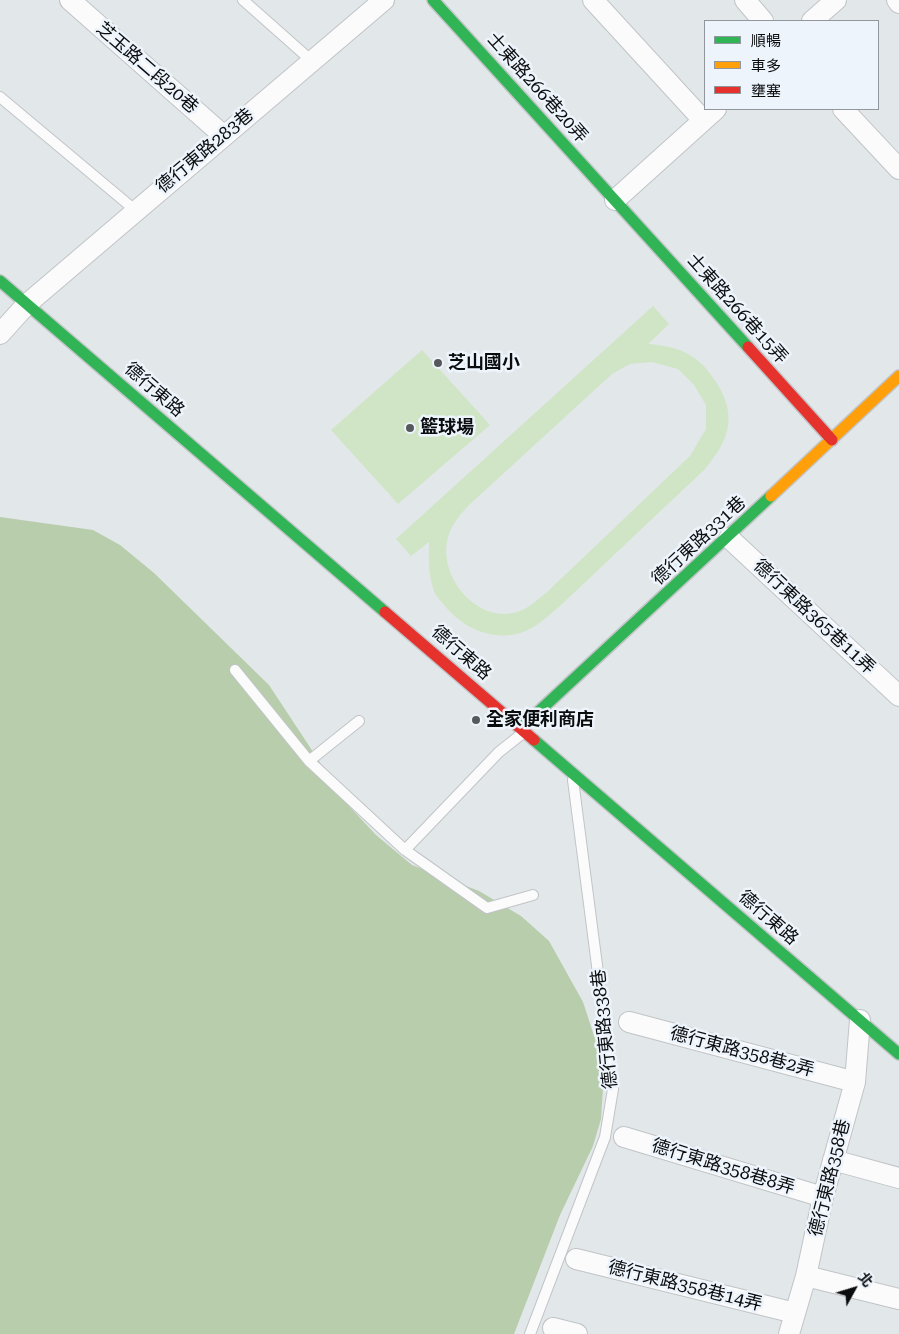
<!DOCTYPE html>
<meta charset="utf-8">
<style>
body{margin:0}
#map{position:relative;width:899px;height:1334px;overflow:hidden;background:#e2e7ea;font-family:"Roboto Serif","Noto Sans TC",serif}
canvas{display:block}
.legend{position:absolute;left:704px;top:20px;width:175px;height:90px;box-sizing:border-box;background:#edf4fc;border:1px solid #92979d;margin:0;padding:6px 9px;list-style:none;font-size:15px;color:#0a0c0e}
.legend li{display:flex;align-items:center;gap:10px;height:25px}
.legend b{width:25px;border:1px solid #92979d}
.north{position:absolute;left:829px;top:1264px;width:50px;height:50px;-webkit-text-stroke:4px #edf4fc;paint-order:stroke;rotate:51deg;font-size:14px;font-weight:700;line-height:20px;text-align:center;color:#0a0c0e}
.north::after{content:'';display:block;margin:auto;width:18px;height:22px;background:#0a0c0e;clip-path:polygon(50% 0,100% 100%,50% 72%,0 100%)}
</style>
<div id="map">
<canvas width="899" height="1334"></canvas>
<ul class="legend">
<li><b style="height:6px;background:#30b455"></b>順暢</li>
<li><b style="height:6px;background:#ff9f0a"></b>車多</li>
<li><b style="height:6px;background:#e5322d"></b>壅塞</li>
</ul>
<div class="north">北</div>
</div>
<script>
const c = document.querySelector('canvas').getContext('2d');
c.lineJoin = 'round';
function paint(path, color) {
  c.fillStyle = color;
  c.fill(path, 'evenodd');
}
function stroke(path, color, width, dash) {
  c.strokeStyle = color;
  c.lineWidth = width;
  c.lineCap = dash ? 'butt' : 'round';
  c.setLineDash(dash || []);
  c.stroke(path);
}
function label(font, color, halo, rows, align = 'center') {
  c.font = font + ' "Roboto Serif","Noto Sans TC",serif';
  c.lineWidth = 5;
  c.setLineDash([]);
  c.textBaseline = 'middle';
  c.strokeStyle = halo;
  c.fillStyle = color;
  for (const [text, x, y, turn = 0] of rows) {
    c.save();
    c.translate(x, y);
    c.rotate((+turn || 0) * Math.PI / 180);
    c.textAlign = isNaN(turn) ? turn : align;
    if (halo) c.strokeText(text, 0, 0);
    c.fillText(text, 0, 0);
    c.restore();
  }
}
paint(new Path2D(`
 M653,306l16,18 -21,20c33,3 50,10 68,38 22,34 13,58 -11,87l-144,136c-12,10 -26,24 -41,28 -29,8 -57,-5 -75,-27 -3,-4 -9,-9 -11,-15 -6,-16 -5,-32 -5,-49l-18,14 -15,-17zM652,362l26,7 16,16 12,20v24l-16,27 -144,137c-8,6 -17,15 -26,18 -39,15 -80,-30 -73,-69 2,-14 11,-25 21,-36l144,-132 18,-10z
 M422,350l68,75 -92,79 -67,-74z`), '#cfe5c5');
paint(new Path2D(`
 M0,517l93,13 27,15 34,28 115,112 79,120 28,30 36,30 67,26 42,25 28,25 34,61 15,46 5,40 -2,31 -8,27 -33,69 -46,119h-514z`), '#b7cdac');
const lane = new Path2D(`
 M243,0l70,62
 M0,97l135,113
 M235,670l74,91 96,89 94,-98 24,-19
 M309,761l50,-40
 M405,850l82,58 46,-13
 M530,1334l75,-197 8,-48 -40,-309`);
const street = new Path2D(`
 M70,0l154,136
 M593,0l110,120
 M745,0l18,21
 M897,0l2,3
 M812,21l24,-21
 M843,109l56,60
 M615,200l101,-91
 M0,334l27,-30 357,-304
 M729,538l170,158
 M629,1022l226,60
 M624,1137l199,60
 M833,1160l66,18
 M576,1259l219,54
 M806,1276l93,23
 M553,1328l24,6
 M789,1334l17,-58 17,-79 32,-115 5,-62`);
const fast = new Path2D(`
 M433,0l315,347
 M0,281l385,331
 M517,724l18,-9 236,-219
 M534,740l365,314`);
const slow = new Path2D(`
 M771,496l128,-120`);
const jam = new Path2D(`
 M748,347l84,93
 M385,612l149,128`);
stroke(lane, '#c1c4c7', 12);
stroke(street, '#c1c4c7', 22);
stroke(fast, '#c1c4c7', 14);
stroke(slow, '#c1c4c7', 14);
stroke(jam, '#c1c4c7', 14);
stroke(lane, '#fbfbfc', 10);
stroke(street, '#fbfbfc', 20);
stroke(fast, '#30b455', 11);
stroke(slow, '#ff9f0a', 11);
stroke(jam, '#e5322d', 11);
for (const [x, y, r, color] of [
 [438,363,5,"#56595b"],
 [410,428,5,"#56595b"],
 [476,720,5,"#56595b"]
]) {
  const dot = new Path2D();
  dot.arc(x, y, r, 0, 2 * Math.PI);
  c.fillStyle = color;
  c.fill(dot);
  stroke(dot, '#edf4fc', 2);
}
label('18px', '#0a0c0e', '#edf4fc', [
 ["芝玉路二段20巷",147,68,41],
 ["士東路266巷20弄",537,88,48],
 ["德行東路283巷",205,151,-40],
 ["士東路266巷15弄",737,309,48],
 ["德行東路",154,390,41],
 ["德行東路331巷",699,541,-43],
 ["德行東路365巷11弄",814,617,43],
 ["德行東路",461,653,41],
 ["德行東路",768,918,41],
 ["德行東路338巷",605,1029,-96],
 ["德行東路358巷2弄",742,1052,15],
 ["德行東路358巷8弄",723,1167,17],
 ["德行東路358巷",830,1178,-76],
 ["德行東路358巷14弄",685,1286,14]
]);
label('bold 18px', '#0a0c0e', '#edf4fc', [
 ["芝山國小",448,363],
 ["籃球場",420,428],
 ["全家便利商店",486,720]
], 'left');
</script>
